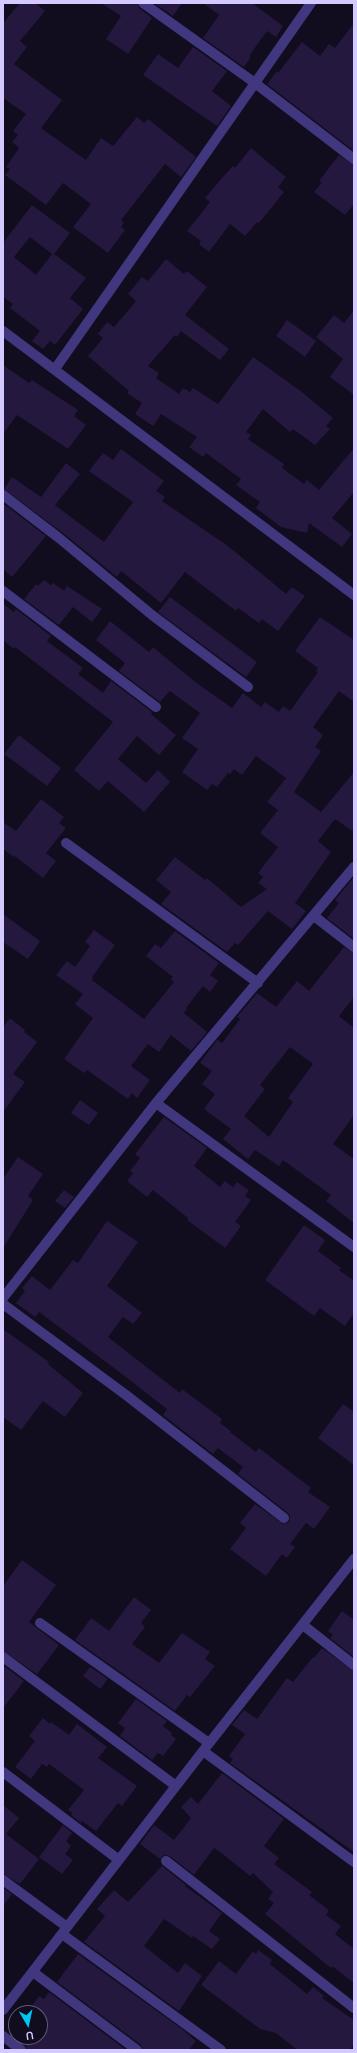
<!DOCTYPE html>
<style>
body{margin:0}
#map{position:relative;width:357px;height:2053px;overflow:hidden;background:#110c1e;font-family:Cabin,sans-serif}
canvas{display:block}
.frame{position:absolute;inset:0;border:4px solid #d4caff;pointer-events:none}
.north{position:absolute;left:8px;top:2005px;width:40px;height:40px;box-sizing:border-box;background:#110c1e;border:1px solid #5f5878;border-radius:50%;rotate:171deg;font-size:11px;font-weight:700;line-height:16px;text-align:center;color:#d4caff}
.north::after{content:'';display:block;margin:auto;width:14px;height:18px;background:#00c6f4;clip-path:polygon(50% 0,100% 100%,50% 72%,0 100%)}
</style>
<div id="map">
<canvas width="357" height="2053"></canvas>
<div class="frame"></div>
<div class="north">U</div>
</div>
<script>
const c = document.querySelector('canvas').getContext('2d');
c.lineJoin = 'round';
function paint(path, color) {
  c.fillStyle = color;
  c.fill(path, 'evenodd');
}
function stroke(path, color, width, dash) {
  c.strokeStyle = color;
  c.lineWidth = width;
  c.lineCap = dash ? 'butt' : 'round';
  c.setLineDash(dash || []);
  c.stroke(path);
}
paint(new Path2D(`
 M20,3h15l10,8 -25,30 7,6 -13,17 48,36 -21,28 45,32 15,-22 12,8 24,-29 7,6 4,-4 48,38 -15,20 -16,-13 -44,56 3,2 -3,5 4,3 -17,23 -35,-26 18,-23 -28,-21 -17,22 -41,-30 5,-6 -4,-2 13,-19 -7,-6 6,-7 -5,-4 13,-17 -23,-16v-75z
 M101,3h36l2,5 13,10 -24,36 -22,-15 15,-23z
 M154,3h28l-9,13z
 M203,3h49l31,23 -7,11 -9,-6 -18,25 2,1 -7,10 -41,-29 16,-23z
 M354,23v128l-87,-67 10,-13 1,2 24,-31 18,14 9,-12 6,4z
 M193,47l34,24 -15,20 19,15 -14,20 -74,-51 15,-21 20,14z
 M251,148l35,29 -8,10 6,5 -25,31 -2,-1 -12,14 -15,-12 -21,28 -10,-8 2,-3 -14,-10 23,-29 -5,-4 10,-12 18,-20 2,2z
 M339,155l15,10v39l-9,11 -31,-23 8,-10 -3,-1z
 M32,205l38,28 -16,21 32,24 -16,20 13,11 -28,36 -5,-4 -7,8 -11,-8 8,-10 -30,-23 3,-4 -10,-7v-54zM30,237l22,17 -16,21 -22,-18z
 M166,259l18,15 3,-3 20,16 -22,28 44,34 -9,11 -39,-29 -4,6 -2,-2 -27,31 11,7 -3,5 23,16 4,-6 7,4 3,-4 25,16 35,-47 49,35 31,26 -7,8 4,3 -15,16 -22,-16 -3,3 -27,-23 -17,23 5,3 -3,4 36,25 -2,4 22,16 3,-4 12,10 35,-42v44l-22,26 20,16 -10,13 -33,-24 -2,10 -26,-6 -25,-19 4,-6 -24,-17 5,-6 -35,-26 -3,4 -14,-10 8,-10 -36,-23 -8,12 -18,-12 7,-11 -15,-10 2,-2 -41,-35 15,-18 -5,-4 9,-12 7,5 22,-26 -8,-7 14,-17 6,4z
 M354,310v85l-24,-18 13,-18 -27,-22 18,-22 10,8z
 M287,320l29,21 -11,16 -29,-21z
 M3,365l26,18 3,-3 46,30 -4,6 12,9 -18,24 -51,-34 -14,19z
 M121,449l43,32 -8,10 9,6 -3,4 66,45 58,48 6,-7 13,9 -27,35 -16,-12 -3,4 -21,-15 -2,3 -51,-39 -24,31 -40,-32 -4,6 -54,-44 -59,-44 8,-12 29,20 25,-34 14,11 -25,31 49,37 29,-40 -44,-31 14,-18 10,7z
 M4,504l42,32 -34,41 -9,-8z
 M44,580l7,5 2,-2 11,8 3,-5 35,23 -10,13 -19,-15 -14,18 -35,-26 12,-15 2,2z
 M170,597l87,65 -11,15 -88,-65z
 M3,604l11,8 2,-3 35,27 -4,5 36,27 -5,6 25,19 8,-12 41,31 -1,2 25,21 -17,20 -22,-19 -19,23 28,24 12,-13 12,12 -26,30 -36,-31 -9,10 -25,-21 39,-48 -98,-75 -1,2 -11,-9z
 M320,617l34,23v62l-15,-11 -26,36 10,8 -8,12 6,4 -27,41 27,20 33,-40v60l-19,-13 -17,22 13,11 -36,51 11,8 -14,18 -24,-18 -30,34 -3,-2 -8,9 -66,-48 10,-12 -15,-12 19,-23 30,23 2,-2 34,29 26,-18 -9,-6 5,-6 -5,-4 20,-26 -18,-14 18,-23 -11,-8 19,-24 -30,-22 -14,19 -8,-6 -4,5 -2,-1 -11,14 -5,-3 -5,6 -25,-18 16,-23 -16,-11 18,-25 -30,-22 -10,11 -41,-31 6,-8 -29,-23 14,-19 39,31 4,-5 41,34 38,27 11,-15 18,14 4,-5 14,10 4,-6 7,5 28,-39 -2,-1 2,-3 -23,-17z
 M19,735l42,33 -14,18 -43,-32z
 M41,799l23,18 -5,6 7,5 -20,25 10,8 -13,17 -28,-22 -1,1 -11,-8v-27l13,9z
 M354,877v62l-27,-21 12,-15 -4,-3z
 M3,914l37,27 -12,18 -25,-17z
 M94,930l21,15 -23,32 1,1 -1,2 52,39 30,-37 -3,-3 2,-2 -27,-21 9,-12 6,4 14,-17 44,32 -9,12 8,6 -8,11 -7,-6 -17,22 1,1 -3,4 23,19 -16,19 -20,-16 -12,17 -11,-8 -17,22 19,14 -13,18 -5,-5 -4,6 -41,-29 -3,3 -20,-14 29,-41 -18,-14 8,-10 -27,-19 11,-14 8,6 15,-21 -5,-4z
 M344,947l10,6v44l-15,19 15,12v87l-21,29 21,15v64l-28,-22 5,-6 -48,-35 -4,6 -24,-16 -7,9 -25,-20 8,-10 -27,-20 11,-15 -13,-10 10,-13 -12,-8 17,-23 5,3 18,-24 -3,-2 20,-24 19,14 21,-26 12,10zM290,1047l23,17 -25,34 5,4 -24,35 -25,-21 21,-27 -5,-4z
 M10,1018l15,12 -1,2 13,10 -24,32 12,8 -22,30v-85z
 M80,1100l18,13 -9,12 -18,-12z
 M164,1117l43,31 -13,18 26,21 5,-6 8,6 4,-5 12,8 -4,6 6,4 -16,22 6,4 -16,22 -38,-28 1,-2 -35,-28 -6,7 -20,-16 6,-8 -3,-2 10,-13 -5,-4z
 M18,1157l25,17 -15,22 5,4 -30,48v-69z
 M64,1190l10,7 -9,11 -10,-7z
 M107,1221l31,21 -31,44 35,27 -9,11 -10,-7 -15,20 72,56 2,-4 40,30 -2,4 11,8 -1,1 26,20 3,-4 52,40 -3,4 22,15 -16,22 -8,-6 -16,21 5,3 -8,11 -5,-4 -16,22 -36,-27 16,-21 -6,-5 15,-19 28,20 6,-2 1,-6 -2,-3 -50,-39 5,-7 -25,-19 -5,6 -50,-39 4,-6 -49,-38 -79,-59 -4,5 -19,-14 9,-12 -3,-3 10,-12 18,14 23,-30 5,3z
 M304,1225l21,15 -7,11 23,17 -2,2 15,11v32l-9,13 -25,-18 -6,8 -49,-36z
 M3,1329l46,33 -1,2 35,29 -18,24 -22,-16 -22,29 -18,-13z
 M343,1404l11,8v53l-36,-27z
 M22,1560l34,25 -27,37 30,23 -22,29 -34,-23v-65z
 M134,1597l17,13 -10,13 4,4 -13,17 27,19 23,-30 28,19 -5,7 10,7 -25,31 -3,-2 -12,16 -100,-71 16,-22 18,13z
 M342,1611l12,9v37l-24,-19 3,-3 -5,-4z
 M322,1648l32,23v181l-124,-89 3,-4 -4,-3 16,-22 -13,-9 12,-15 13,9 30,-41 6,4 20,-25 1,1z
 M3,1665l21,16 -21,27z
 M90,1667l18,12 -8,10 -17,-13z
 M136,1699l31,22 -4,5 9,7 -1,2 5,4 -13,17 -5,-3 -6,7 -32,-24 5,-8 -7,-5z
 M43,1718l7,6 1,-2 18,13 8,-11 30,23 -9,11 39,28 -15,20 -4,-3 -22,28 -14,-10 -1,2 -10,-8 1,-2 -4,-3 16,-20 -35,-26 -2,3 -5,-3 -11,15 -16,-12 20,-26 -6,-5z
 M222,1773l62,46 -20,27 15,12 -5,6 38,28 -3,3 20,15 -3,5 15,11 -6,8 19,15v34l-22,-17 -1,2 -66,-54 9,-11 -6,-4 5,-7 -20,-19 -3,3 -31,-25 -5,-3 -20,27 -24,-19 -6,-1 -4,4 -20,-15 14,-19 20,15 17,-22 -10,-11 10,-10 7,7z
 M3,1805l16,13 -13,16 33,25 -19,25 -17,-10z
 M63,1825l9,8 -6,8 5,5 -6,8 8,6 -11,14 -23,-17z
 M162,1866l24,19 -1,1 37,27 -13,18 11,8 -8,10 -19,-13 -1,2 -28,-19 -20,27 34,27 7,-10 17,13 -23,35 -95,-69 21,-26 -8,-7 17,-19 14,12z
 M3,1888l9,6 -9,12z
 M258,1950l14,10 -2,4 37,30 6,-7 11,9 -2,2 32,22v24l-4,6h-53l-21,-17 -16,-4 -59,-44 18,-24 17,13 17,-23 3,3z
 M78,1954l104,75 14,12 -7,9h-46l-2,-5 -84,-63z
 M49,1992l77,58h-99l-2,-5 -13,-10 4,-5v7h24v-24h-10l3,-4 -2,-2 8,-11 5,3z`), '#24183f');
stroke(new Path2D(`
 M143,3l112,80 99,76
 M3,331l351,264
 M55,369l256,-366
 M3,495l56,43 93,77 96,72
 M3,591l153,116
 M66,843l192,140
 M314,916l40,31
 M156,1103l198,144
 M3,1298l153,-195 198,-236
 M3,1304l123,91 158,123
 M40,1623l169,120
 M303,1625l51,40
 M3,1657l173,129
 M203,1751l151,111
 M3,1772l116,88
 M166,1861l188,147
 M3,1880l64,47
 M62,1934l159,116
 M33,1972l104,78
 M3,2010l200,-259 151,-192
 M3,2036l18,14`), '#40377e', 10);
</script>
